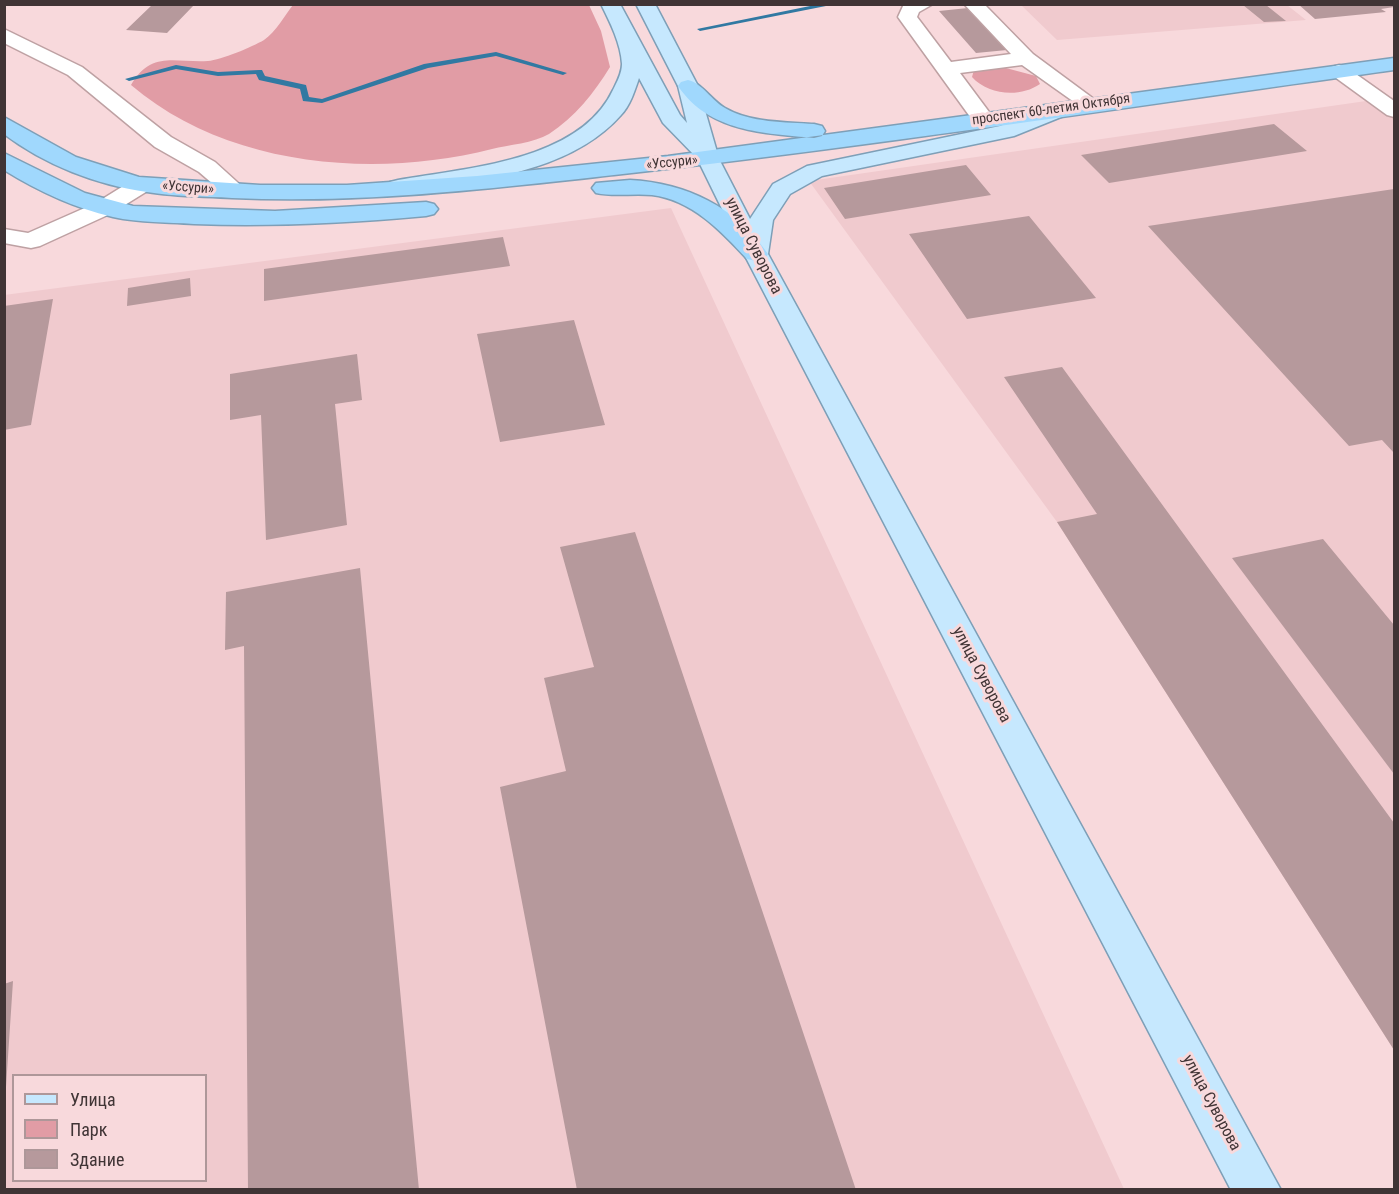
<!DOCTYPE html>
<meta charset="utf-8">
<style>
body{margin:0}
#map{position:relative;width:1399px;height:1194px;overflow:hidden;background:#f8d9dc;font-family:"Roboto Condensed",sans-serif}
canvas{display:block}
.frame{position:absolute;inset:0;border:6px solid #403435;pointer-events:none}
.legend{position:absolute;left:12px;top:1074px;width:195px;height:108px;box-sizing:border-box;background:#f8d9dc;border:2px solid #ae9799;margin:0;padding:8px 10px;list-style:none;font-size:18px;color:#403435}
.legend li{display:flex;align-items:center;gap:12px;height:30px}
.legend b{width:30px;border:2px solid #ae9799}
</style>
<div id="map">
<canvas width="1399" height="1194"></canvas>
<div class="frame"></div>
<ul class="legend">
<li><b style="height:8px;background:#c6e8fe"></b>Улица</li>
<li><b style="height:16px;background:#e19ca5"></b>Парк</li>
<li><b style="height:16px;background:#b6999c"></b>Здание</li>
</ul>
</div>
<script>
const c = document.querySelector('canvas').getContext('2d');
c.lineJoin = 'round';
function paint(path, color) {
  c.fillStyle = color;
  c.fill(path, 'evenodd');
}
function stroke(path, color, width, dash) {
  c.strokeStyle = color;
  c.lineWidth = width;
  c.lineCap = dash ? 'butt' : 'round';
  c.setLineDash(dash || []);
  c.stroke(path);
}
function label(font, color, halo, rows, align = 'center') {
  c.font = font + ' "Roboto Condensed",sans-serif';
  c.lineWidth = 6;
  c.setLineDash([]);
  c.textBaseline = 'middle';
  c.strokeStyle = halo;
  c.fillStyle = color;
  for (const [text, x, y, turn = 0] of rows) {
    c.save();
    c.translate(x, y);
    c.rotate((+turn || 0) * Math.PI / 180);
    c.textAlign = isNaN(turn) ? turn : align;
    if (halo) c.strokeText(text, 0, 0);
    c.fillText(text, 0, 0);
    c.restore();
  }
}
paint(new Path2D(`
 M1021,5h266l19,15 -249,20z
 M1394,97v953l-337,-528 -248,-341z
 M671,208l453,981h-1119l-1,-894zM14,1076h192v104h-192z`), '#f0cace');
paint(new Path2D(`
 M293,5h296l12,26 9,36c-16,26 -35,50 -61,67 -15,9 -41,11 -57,15 -118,30 -265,18 -361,-64 20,-35 44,-22 77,-24 13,-1 44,-14 56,-21 12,-8 21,-25 29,-35z
 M1002,67l34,9 4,8c-20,14 -52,11 -68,-7l2,-7z`), '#e19ca5');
paint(new Path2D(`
 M820,4h16l-136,27 -3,-2z
 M496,52l71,21 -4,2 -67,-19 -68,12 -106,35 -19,-2 -3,-12 -41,-9 -3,-6 -38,2 -42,-7 -47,12 -4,-2 51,-14 42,7 41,-2h3l3,6 41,9 3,12 13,2 102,-35z`), '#3179a2');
paint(new Path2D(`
 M1298,4h96v3l-13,2 5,3 -71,7z
 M152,5h42l-27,28 -41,-3z
 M1243,5h23l20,16 -22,1z
 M968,8l39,42 -31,3 -37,-42z
 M1274,124l33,27 -198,32 -28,-28z
 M966,165l25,30 -146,24 -21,-31z
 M1394,189v264l-12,-13 -33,6 -201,-220z
 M1029,216l67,82 -129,21 -58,-85z
 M503,237l7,29 -246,35v-32z
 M190,278l1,18 -64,10 1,-18z
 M53,299l-22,126 -27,5v-124z
 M574,320l31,105 -105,17 -23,-108z
 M357,354l5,46 -27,4 12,121 -81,15 -5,-125 -31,5v-46z
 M1062,367l332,456v227l-337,-528 40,-8 -93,-137z
 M635,532l221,658h-279l-77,-403 66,-16 -22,-93 50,-11 -34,-120z
 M1323,539l71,86v149l-162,-216z
 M360,568l59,622h-171l-4,-544 -19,4 1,-58z
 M13,981l-7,106h-2v-103z`), '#b6999c');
const minor = new Path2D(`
 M904,4h29l-14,8 -2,5 34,45 60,-8 -47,-50h20l49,50 69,51 -4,4h-14l-62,-44 -62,8 35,47 -3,5h-16l-78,-108z
 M4,29l78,38 89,70 44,25 32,29 -4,5h-16l-28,-24 -44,-25 -87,-72 -64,-32z
 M1339,65l7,2 48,34v16l-7,-2 -55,-40 -3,-4 3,-4z
 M141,178l8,2 3,5 -3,5 -37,23 -72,33 -9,2 -27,-5v-14l24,4 68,-30 37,-23z`);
const major = new Path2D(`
 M601,4h19l60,111 7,8 -9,-37 -42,-82h19l43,82 21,73 31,60 23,-35 34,-18 193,-40 64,-23 7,2 4,4 -4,4 -57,23 -192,40 -32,18 -17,26 -5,34 513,936h-50l-487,-936 -47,-96 -34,-35 -24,-45c-4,12 -9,28 -18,37 -53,60 -149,66 -223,79l-8,-2 -4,-5 4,-5 8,-2c69,-12 182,-19 215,-90 4,-8 9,-17 9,-26 -1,-20 -12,-42 -21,-60z`);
const highway = new Path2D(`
 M1394,58v12c-260,36 -519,76 -780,105 -127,14 -254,29 -382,23 -28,-2 -57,-1 -85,-6 -50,-7 -102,-27 -143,-58v-17l72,40 63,20 121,8h87l130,-9 191,-20z
 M688,80c14,3 24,21 37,28 26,15 60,14 89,16l8,2 3,5 -3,5 -8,2c-51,-5 -105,-6 -136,-52l3,-4z
 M4,153l81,40 48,13 142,5 151,-9 8,2 4,5 -4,5 -8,2c-77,7 -154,11 -232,8 -27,-2 -55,-1 -81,-7 -39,-9 -75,-26 -109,-47z
 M630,180c56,3 106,27 138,74l-3,5 -9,2 -9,-2c-26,-28 -55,-59 -95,-64 -19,-2 -38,2 -56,-2l-4,-5 4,-5z`);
stroke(minor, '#bea1a3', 3);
stroke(major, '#7e9fb7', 3);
stroke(highway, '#7e9fb7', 3);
paint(minor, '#fff');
paint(major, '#c6e8fe');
paint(highway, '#a0d8fd');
label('14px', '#403435', '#f8d9dc', [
 ["проспект 60-летия Октября",1051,110,-8],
 ["«Уссури»",672,163,-6],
 ["«Уссури»",188,188,4]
]);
label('16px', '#403435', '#f8d9dc', [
 ["улица Суворова",753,246,63],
 ["улица Суворова",981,675,62],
 ["улица Суворова",1211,1103,62]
]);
</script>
